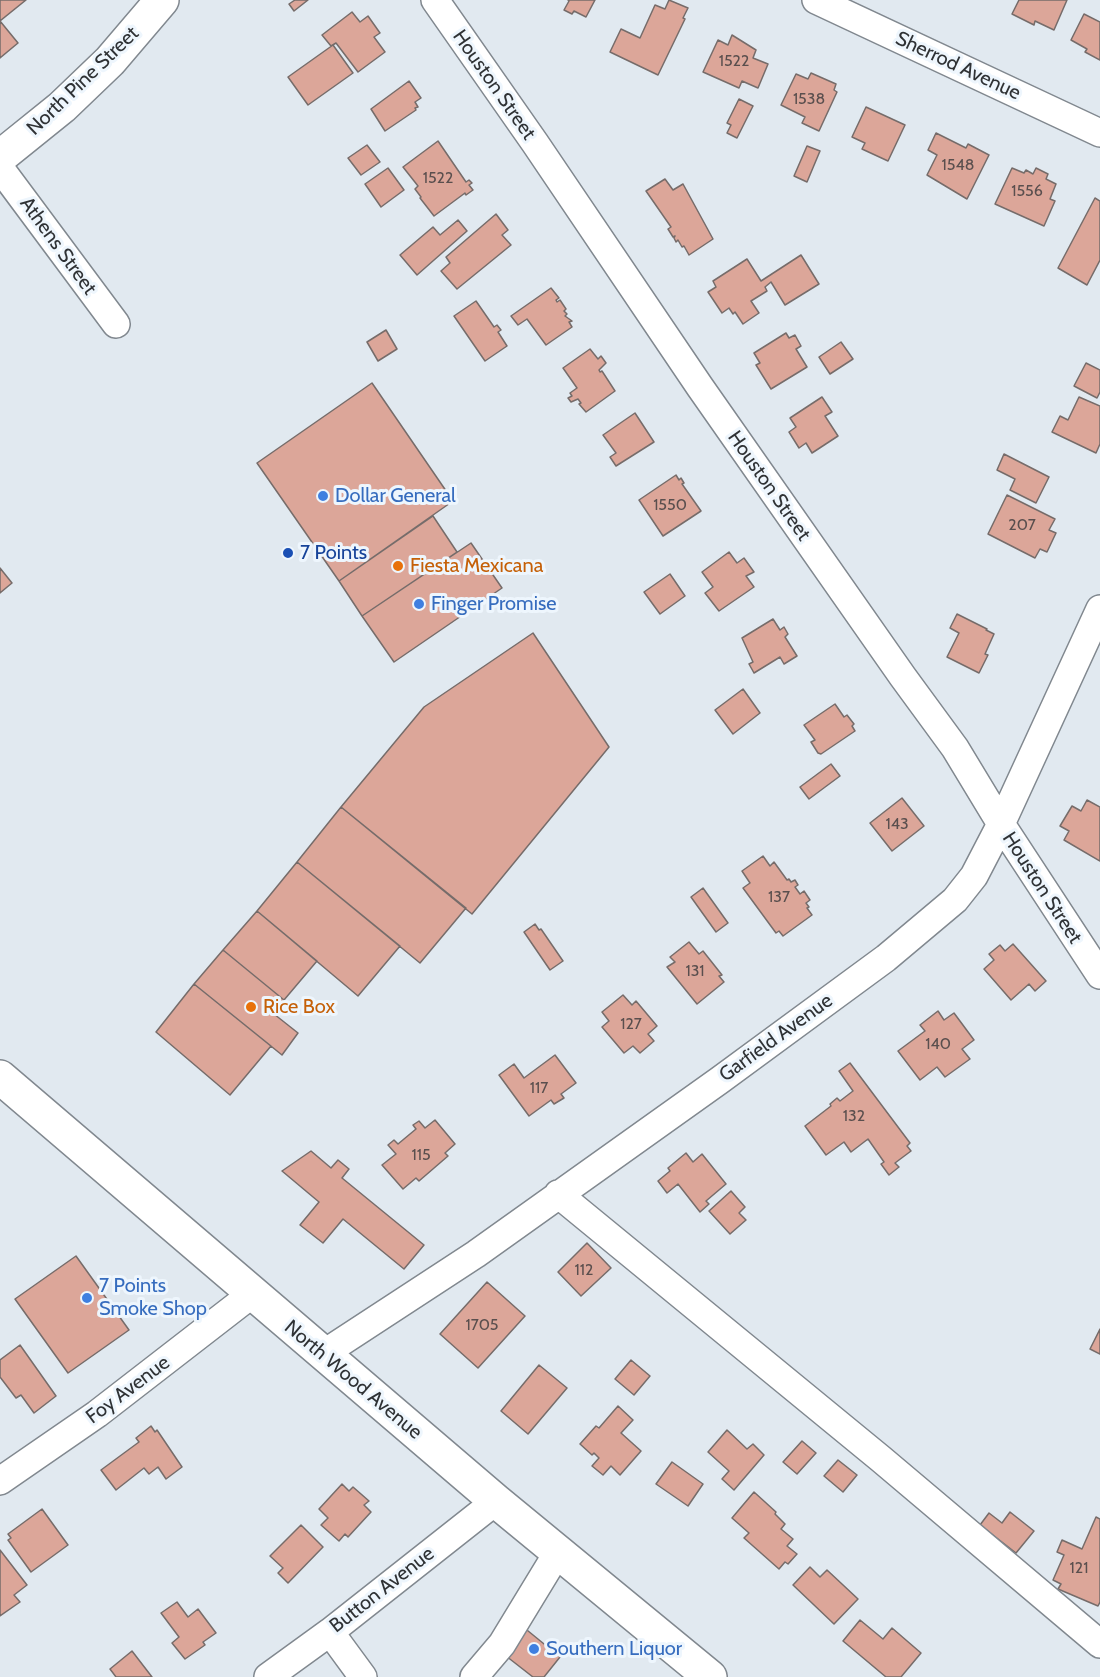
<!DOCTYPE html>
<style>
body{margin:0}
canvas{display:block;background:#e1e9f0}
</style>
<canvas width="1100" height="1677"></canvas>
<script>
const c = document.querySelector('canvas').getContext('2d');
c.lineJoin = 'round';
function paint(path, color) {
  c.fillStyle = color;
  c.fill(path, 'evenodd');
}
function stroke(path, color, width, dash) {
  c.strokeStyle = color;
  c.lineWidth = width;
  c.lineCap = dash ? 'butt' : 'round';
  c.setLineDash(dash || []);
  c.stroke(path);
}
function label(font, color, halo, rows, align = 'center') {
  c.font = font + ' Cabin,sans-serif';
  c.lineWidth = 6;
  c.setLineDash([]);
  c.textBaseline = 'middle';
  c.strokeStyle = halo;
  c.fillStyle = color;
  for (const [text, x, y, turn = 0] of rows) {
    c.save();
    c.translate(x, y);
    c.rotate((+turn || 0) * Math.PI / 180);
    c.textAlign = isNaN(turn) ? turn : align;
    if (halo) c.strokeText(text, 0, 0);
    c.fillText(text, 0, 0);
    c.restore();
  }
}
const building = new Path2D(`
 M0,0h26l-26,21z
 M295,0h13l-14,11 -5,-7z
 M568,0h27l-9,17 -12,-6 -2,3 -8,-4 5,-9z
 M669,0l19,8 -5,10 2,1 -27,56 -48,-23 11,-23 19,9 15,-33 10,4z
 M1019,0h48l-13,30 -19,-9 -1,4 -22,-11z
 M352,12l8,10 8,-6 12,17 -6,4 11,15 -27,20 -22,-29 -5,3 -9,-11z
 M1084,14l16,8v38l-15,-8 2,-3 -16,-9z
 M0,21l18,22 -18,15z
 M732,35l24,15 -3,8 15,6 -10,24 -16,-7 -3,7 -36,-16 15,-32 10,5z
 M333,45l20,28 -45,32 -20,-28z
 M811,73l25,11 -2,6 3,2 -18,39 -17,-8 3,-6 -24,-12 15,-31 12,5z
 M409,81l12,17 -6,4 3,5 -3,1 1,2 -31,21 -14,-22z
 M739,99l14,7 -16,32 -10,-5 4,-8 -4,-2z
 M866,107l39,18 -17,36 -26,-12 3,-6 -13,-6z
 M936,133l30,15 2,-4 21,11 -22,44 -40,-24 10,-20 -9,-5z
 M438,141l28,41 3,-2 3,3 -3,2 4,5 -7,5 -1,-2 -31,23 -14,-18 1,-1 -6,-8 3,-3 -15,-19z
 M367,145l13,17 -19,13 -13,-17z
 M807,146l13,5 -13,31 -13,-6z
 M388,168l16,22 -23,17 -16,-23z
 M1012,168l12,5 2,-3 7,4 3,-6 12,6 -2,5 10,5 -6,15 5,2 -11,25 -49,-22z
 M665,179l8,11 10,-6 30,55 -24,16 -5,-9 -2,1 -4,-7 -2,2 -2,-4 1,-2 -2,1 -5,-8 3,-2 -25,-36z
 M1095,198l5,3v59l-13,25 -29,-17z
 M496,214l12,16 -6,5 9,10 -54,44 -16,-18 9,-8 -4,-6z
 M458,220l9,11 -50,44 -17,-20 33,-28 7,8z
 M801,255l18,29 -34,21 -14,-23 -6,5 2,4 -16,10 8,12 -16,11 -8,-12 -2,2 -4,-6 -7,5 -14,-21 8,-5 -3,-6 34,-22 14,22z
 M551,288l8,10 -3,2 1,2 3,-2 6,9 -2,2 3,3 -2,2 7,5 -3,1 3,5 -26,18 -19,-26 -9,6 -7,-9z
 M476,301l18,26 3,-2 4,5 -3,2 9,14 -22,15 -31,-45z
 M386,330l11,19 -19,12 -11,-19z
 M786,333l3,5 6,-3 6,11 -5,3 11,18 -36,22 -15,-24 4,-2 -6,-10z
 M841,342l12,17 -23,15 -11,-17z
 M590,349l8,10 3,-3 5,7 -7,7 1,2 2,-1 13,20 -29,21 -7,-8 2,-1 -3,-4 -7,3 -3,-4 4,-2 -2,-3 7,-5 -14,-20z
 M1086,363l14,7v22l-3,6 -23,-12z
 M372,383l81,118 -114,80 -82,-118z
 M822,397l10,15 -7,4 13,20 -26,17 -6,-10 -7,5 -10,-16 7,-5 -6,-9z
 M1079,397l21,9v38l-4,9 -44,-21 8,-16 8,4z
 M635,413l19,29 -38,24 -6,-9 6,-4 -13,-18z
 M1004,454l45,23 -13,26 -26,-13 5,-11 -18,-9z
 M676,475l3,5 2,-2 3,5 -2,1 19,27 -38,25 -24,-36z
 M1007,495l48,24 -6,11 7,3 -9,19 -7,-3 -5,9 -47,-24z
 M433,516l24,36 -95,64 -23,-35z
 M471,543l31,45 -108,74 -32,-46z
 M729,552l8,11 7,-5 10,14 -8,4 8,11 -35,24 -14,-18 8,-6 -11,-15z
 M0,568l12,15 -12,10z
 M670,574l15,22 -25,18 -16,-22z
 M957,614l30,15 -1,1 8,4 -9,20 3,1 -9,18 -32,-16 12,-24 -9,-5z
 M773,619l7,11 4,-3 4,7 -3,3 12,19 -13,8 -4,-7 -26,16 -5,-9 4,-2 -11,-24z
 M533,633l76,114 -137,167 -131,-107 83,-100z
 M743,689l17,24 -27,21 -18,-24z
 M835,704l9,13 3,-2 7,9 -2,2 3,5 -34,23 -3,-1 -7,-11 4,-2 -11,-15z
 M831,764l9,12 -31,23 -9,-12z
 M902,798l22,28 -32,25 -22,-28z
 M1087,800l13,7v54l-36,-21 5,-9 -9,-5 12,-20 9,5z
 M341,807l125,101 -46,55 -123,-101z
 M763,856l7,10 4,-4 13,18 2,-1 2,3 4,-2 3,5 -3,2 5,7 4,-3 6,9 -4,3 3,4 -2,1 5,7 -29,21 -4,-5 -3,2 -33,-45 7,-5 -8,-12z
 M297,862l103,84 -42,50 -101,-85z
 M703,888l25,35 -12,9 -25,-35z
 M257,911l60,50 -33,39 -61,-50z
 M535,924l4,6 2,-1 22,32 -13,9 -26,-38z
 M689,942l10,12 4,-3 19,24 -3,1 5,6 -27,22 -30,-37 8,-5 -5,-5z
 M1013,944l33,37 -11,10 -6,-7 -18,16 -27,-31 10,-9 -5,-6 11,-9 5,6z
 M223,950l61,50 -10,14 24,19 -16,22 -88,-71z
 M194,984l77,62 -41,49 -74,-63z
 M623,995l9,10 4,-4 21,25 -9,8 6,7 -14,12 -7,-7 -9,7 -22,-26 7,-6 -7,-9z
 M938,1011l6,9 10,-7 20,27 -12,9 8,10 -25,18 -8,-10 -17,13 -22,-29 27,-20 -5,-6z
 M555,1055l21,28 -15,11 3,4 -10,6 -3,-4 -22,16 -30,-41 15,-11 10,14z
 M850,1063l60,80 -3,3 4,5 -16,12 4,4 -10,8 -8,-11 3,-2 -16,-23 -17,13 -7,-10 -18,13 -21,-29 26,-20 -1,-2 7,-6 3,3 13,-10 -14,-20z
 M435,1120l20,24 -10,9 3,3 -29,25 -3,-3 -13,11 -21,-24 14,-11 -8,-9 6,-5 4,4 18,-15 -3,-4 6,-4 6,7z
 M311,1151l20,17 7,-8 11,9 -7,9 82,67 -20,24 -61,-50 -20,24 -23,-18 19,-23 -37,-31z
 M686,1153l7,9 9,-8 24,30 -20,17 3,3 -9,8 -22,-28 -11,9 -9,-12 12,-10 -2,-3z
 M731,1191l14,16 -6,6 7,7 -16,14 -21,-23z
 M587,1243l24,25 -30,28 -23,-24z
 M76,1256l53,74 -61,43 -53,-74z
 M487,1282l38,34 -47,52 -38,-34z
 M1100,1329v25l-10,-5z
 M20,1345l36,51 -22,17 -13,-18 -5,3 -16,-21v-17z
 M631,1360l19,16 -16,19 -19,-16z
 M539,1365l28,23 -39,46 -27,-23z
 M618,1406l15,14 -12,13 20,18 -21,24 -9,-9 -8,9 -11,-9 7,-8 -5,-5 -2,2 -12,-11 16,-18 3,2z
 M151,1426l4,6 2,-2 25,37 -16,12 -8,-12 -9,7 -5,-6 -28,22 -15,-20 38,-28 -3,-4z
 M727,1430l20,19 6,-5 11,11 -30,35 -12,-11 7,-8 -21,-19z
 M802,1441l14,12 -19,21 -14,-12z
 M838,1460l19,15 -14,17 -19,-16z
 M672,1462l31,22 -15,22 -32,-22z
 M342,1484l7,7 4,-4 16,14 -5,4 7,7 -23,25 -3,-3 -6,7 -18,-16 7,-7 -9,-9z
 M754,1492l22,20 -1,2 10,10 -4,5 12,10 -6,7 10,8 -9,10 -3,-2 -6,7 -35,-31 5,-5 -17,-15z
 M42,1509l26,36 -37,27 -23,-32 3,-2 -3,-4z
 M1010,1512l24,19 -18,22 -36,-28 9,-12 13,10z
 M1096,1517l4,2v83l-2,4 -40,-17 3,-5 -8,-4 11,-25 -7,-3 5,-12 20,9z
 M301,1525l22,22 -35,36 -10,-10 5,-5 -13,-12z
 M0,1550l27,35 -13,10 6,7 -20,14z
 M810,1567l10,10 7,-7 31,29 -24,25 -41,-39z
 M177,1602l11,15 10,-8 18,24 -13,9 2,3 -20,14 -13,-16 7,-6 -18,-24z
 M860,1620l23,19 9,-11 29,25 -20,24h-15l-43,-36z
 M522,1626l38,31 -16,20h-11l-27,-21z
 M132,1651l20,26h-36l-6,-8z`);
paint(building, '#dca699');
stroke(building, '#766c6a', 1.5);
const minor = new Path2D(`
 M435,0l100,143 165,244 203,290 52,71 46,76 99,151
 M816,0l284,133
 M0,168l116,156
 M558,1194l323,265 219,185
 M323,1354l153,-100 244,-174 166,-122 69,-58 19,-24 27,-52 99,-215
 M0,1481l97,-67 155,-120
 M330,1632l33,45
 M268,1677l62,-45 166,-131
 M474,1677l28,-33 56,-92`);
const secondary = new Path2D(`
 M0,157l62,-50 48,-46 52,-61
 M0,1077l496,424 214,176`);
stroke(minor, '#81888f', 30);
stroke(secondary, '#81888f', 36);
stroke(minor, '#fff', 27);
stroke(secondary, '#fff', 33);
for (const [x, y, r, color] of [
 [323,496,6,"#3f7fe0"],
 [288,553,6,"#1a4fb4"],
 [398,566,6,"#e8710a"],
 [419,604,6,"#3f7fe0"],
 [251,1007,6,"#e8710a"],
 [87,1298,6,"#3f7fe0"],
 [534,1649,6,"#3f7fe0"]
]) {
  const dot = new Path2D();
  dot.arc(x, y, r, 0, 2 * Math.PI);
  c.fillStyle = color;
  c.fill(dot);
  stroke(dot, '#eef6fd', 2);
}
label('16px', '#5a4f4e', null, [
 ["1522",734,61],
 ["1538",809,99],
 ["1548",958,165],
 ["1522",438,178],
 ["1556",1027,191],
 ["1550",670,505],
 ["207",1022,525],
 ["143",897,824],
 ["137",779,897],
 ["131",695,971],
 ["127",631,1024],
 ["140",938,1044],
 ["117",539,1088],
 ["132",854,1116],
 ["115",421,1155],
 ["112",584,1270],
 ["1705",482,1325],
 ["121",1079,1568]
]);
label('20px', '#2f3235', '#eef6fd', [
 ["Sherrod Avenue",958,66,25],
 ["North Pine Street",83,81,-44],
 ["Houston Street",494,85,55],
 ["Athens Street",58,246,54],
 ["Houston Street",769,486,55],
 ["Houston Street",1042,888,57],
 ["Garfield Avenue",776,1038,-36],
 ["North Wood Avenue",353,1380,40],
 ["Foy Avenue",128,1390,-37],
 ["Button Avenue",382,1590,-38]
]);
label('20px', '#366cbe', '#eef6fd', [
 ["Dollar General",335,496],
 ["Finger Promise",431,604],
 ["7 Points",99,1286],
 ["Smoke Shop",99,1309],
 ["Southern Liquor",546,1649]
], 'left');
label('20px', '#164399', '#eef6fd', [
 ["7 Points",300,553]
], 'left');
label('20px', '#c56008', '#eef6fd', [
 ["Fiesta Mexicana",410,566],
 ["Rice Box",263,1007]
], 'left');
</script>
